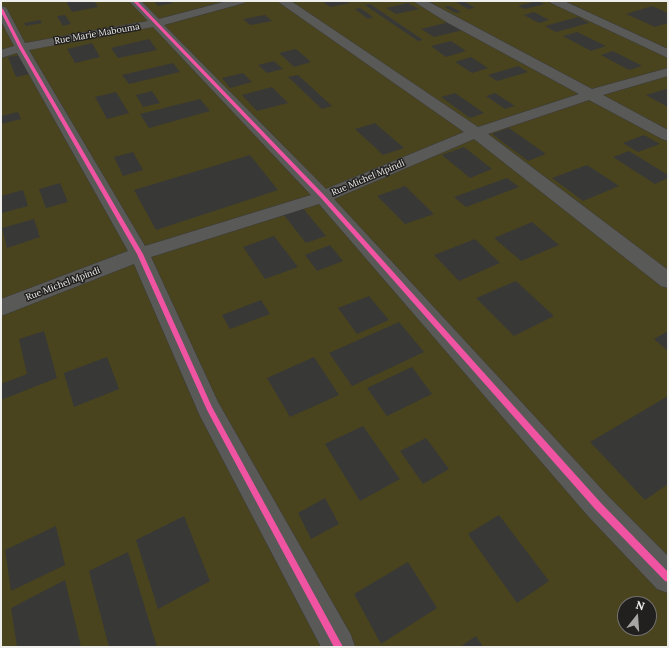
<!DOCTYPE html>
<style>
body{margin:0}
#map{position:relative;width:669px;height:648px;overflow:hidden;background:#20201f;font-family:Lora,serif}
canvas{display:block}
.frame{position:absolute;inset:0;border:2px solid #eeeeec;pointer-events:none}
.north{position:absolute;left:617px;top:596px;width:40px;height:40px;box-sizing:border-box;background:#21201e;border:1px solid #737270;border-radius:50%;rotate:17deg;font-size:11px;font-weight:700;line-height:16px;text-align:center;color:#eeeeec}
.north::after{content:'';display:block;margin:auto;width:14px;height:18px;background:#a6a6a4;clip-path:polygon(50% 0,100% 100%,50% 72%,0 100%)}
</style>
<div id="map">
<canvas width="669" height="648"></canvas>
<div class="frame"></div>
<div class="north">N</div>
</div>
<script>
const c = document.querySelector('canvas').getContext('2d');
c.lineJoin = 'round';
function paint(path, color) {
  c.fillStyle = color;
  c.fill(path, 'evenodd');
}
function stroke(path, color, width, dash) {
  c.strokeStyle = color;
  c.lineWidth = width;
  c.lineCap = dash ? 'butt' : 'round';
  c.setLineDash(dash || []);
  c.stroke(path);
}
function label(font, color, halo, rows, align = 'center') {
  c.font = font + ' Lora,serif';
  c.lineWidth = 3;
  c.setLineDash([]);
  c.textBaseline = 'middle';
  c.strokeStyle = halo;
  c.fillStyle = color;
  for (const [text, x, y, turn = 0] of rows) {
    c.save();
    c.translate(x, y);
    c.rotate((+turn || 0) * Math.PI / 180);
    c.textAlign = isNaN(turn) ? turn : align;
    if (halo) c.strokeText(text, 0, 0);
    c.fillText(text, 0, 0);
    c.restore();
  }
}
paint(new Path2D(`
 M1,1h667v646h-667zM625,604h24v24h-24z`), '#49441e');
paint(new Path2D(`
 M66,1h28l4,6 -26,5z
 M154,1h18l1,2 -15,3z
 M326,1h21l3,2 -20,4 -7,-5z
 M454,1h9l12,7 -7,1z
 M537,1l8,3 -20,5 -7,-3z
 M408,3l11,6 -23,5 -10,-6z
 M370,4l53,36 -5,1 -53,-36z
 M450,6l11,6 -5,1 -12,-6z
 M652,6l16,7v10l-13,4 -29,-13z
 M360,8l13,9 -5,2 -13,-10z
 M534,12l15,8 -10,3 -15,-8z
 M65,15l6,9 -8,2 -6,-10z
 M265,15l7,6 -22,4 -7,-6z
 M578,17l11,6 -33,9 -11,-6z
 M40,20l2,3 -16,3 -2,-3z
 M449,22l14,8 -29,7 -13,-8z
 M577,32l29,14 -15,5 -28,-15z
 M149,39l8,11 -39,8 -7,-10z
 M451,41l15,10 -20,6 -15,-11z
 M92,43l8,14 -25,6 -8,-14z
 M296,49l15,13 -17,5 -15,-14z
 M613,51l29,15 -13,4 -28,-15z
 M21,55l9,19 -14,3 -8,-20z
 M471,57l17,11 -16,5 -17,-11z
 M274,61l9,8 -16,4 -9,-8z
 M173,63l7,9 -51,12 -7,-9z
 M518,66l10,6 -31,9 -9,-6z
 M243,73l9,9 -22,6 -8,-10z
 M298,75l34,31 -10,3 -34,-32z
 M272,87l16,16 -31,8 -15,-16z
 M666,89l2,1v17l-22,-12z
 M152,91l8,12 -17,4 -7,-12z
 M116,92l13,21 -22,6 -12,-22z
 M455,93l29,20 -14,5 -29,-21z
 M495,93l20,13 -10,3 -19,-13z
 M200,99l10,12 -61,17 -9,-14z
 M18,112l3,7 -20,5v-8z
 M375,123l29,25 -21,7 -28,-26z
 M509,128l37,26 -18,7 -36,-27z
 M644,135l16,9 -22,8 -15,-9z
 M464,147l28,22 -22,9 -28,-23z
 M629,151l39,24v3l-13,6 -42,-27z
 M133,152l10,18 -20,6 -9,-19z
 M250,155l28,35 -122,40 -22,-40z
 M587,165l32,21 -36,15 -31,-23z
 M507,178l12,9 -53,20 -12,-10z
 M60,183l8,19 -22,6 -7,-19z
 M405,186l29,28 -29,10 -28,-28z
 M23,190l5,16 -26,7 -1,-17z
 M302,207l24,29 -20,7 -23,-29z
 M34,219l6,18 -33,11 -5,-20z
 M532,222l27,23 -38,16 -27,-23z
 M274,236l24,31 -33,12 -22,-32z
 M475,239l25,24 -41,18 -25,-26z
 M330,245l13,16 -26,10 -12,-16z
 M516,281l38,35 -40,20 -38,-38z
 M369,296l20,24 -32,14 -19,-26z
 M261,300l9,14 -40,15 -8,-14z
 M399,322l25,30 -72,34 -23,-33z
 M44,331l13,47 -56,22v-16l26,-10 -8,-35z
 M668,331v20l-14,-12z
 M107,357l12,32 -45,18 -10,-34z
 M314,357l25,38 -49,22 -23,-39z
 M412,367l20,27 -45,22 -20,-28z
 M668,396v88l-23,16 -55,-58z
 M363,426l37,53 -40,22 -35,-57z
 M426,438l23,31 -26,15 -23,-33z
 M325,498l14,26 -28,15 -13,-26z
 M499,515l50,66 -32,22 -49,-69z
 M184,516l26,65 -52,28 -22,-69z
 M56,526l9,39 -54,26 -6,-41z
 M128,552l29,95h-48l-20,-76z
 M408,562l29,46 -56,36 -27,-50z
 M65,580l16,67h-64l-6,-39z
 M476,636l7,11h-23z`), '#383837');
const minor = new Path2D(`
 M129,1h12l18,18 68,-18h19l-2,2 -80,22 162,164 138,-57 -187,-131h14l187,126 101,-33 -131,-71 -35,-22h14l165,88 76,-21v8l-65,19 65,35v11l-6,-2 -73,-39 -101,34 180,136v18l-7,-2 -187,-147 -140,60 274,297 60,60v37l-11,-4 -69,-73 -269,-312 -168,53 67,145 133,233 4,12h-34l-121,-231 -66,-152 -133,52v-17l127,-48 -111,-198 -16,5v-8l13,-4 -13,-25v-15l4,1 2,2 18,34 123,-22zM153,27l158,168 -166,51 -116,-196z
 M549,1h15l104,48v9l-117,-55z`);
stroke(minor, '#3a3a3a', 1);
paint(minor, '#595958');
paint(new Path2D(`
 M133,1h4l188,195 276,307 67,69v10l-3,-1 -70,-72 -274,-311z
 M1,8l2,1 20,39 120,206 69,153 131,240h-9l-127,-237 -70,-156 -118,-206 -18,-36z`), '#f153a3');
label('9px', '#eeeeec', '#21201e', [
 ["Rue Marie Mabouma",97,34,-10],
 ["Rue Michel Mpindi",368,178,-23],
 ["Rue Michel Mpindi",63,284,-21]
]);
</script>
